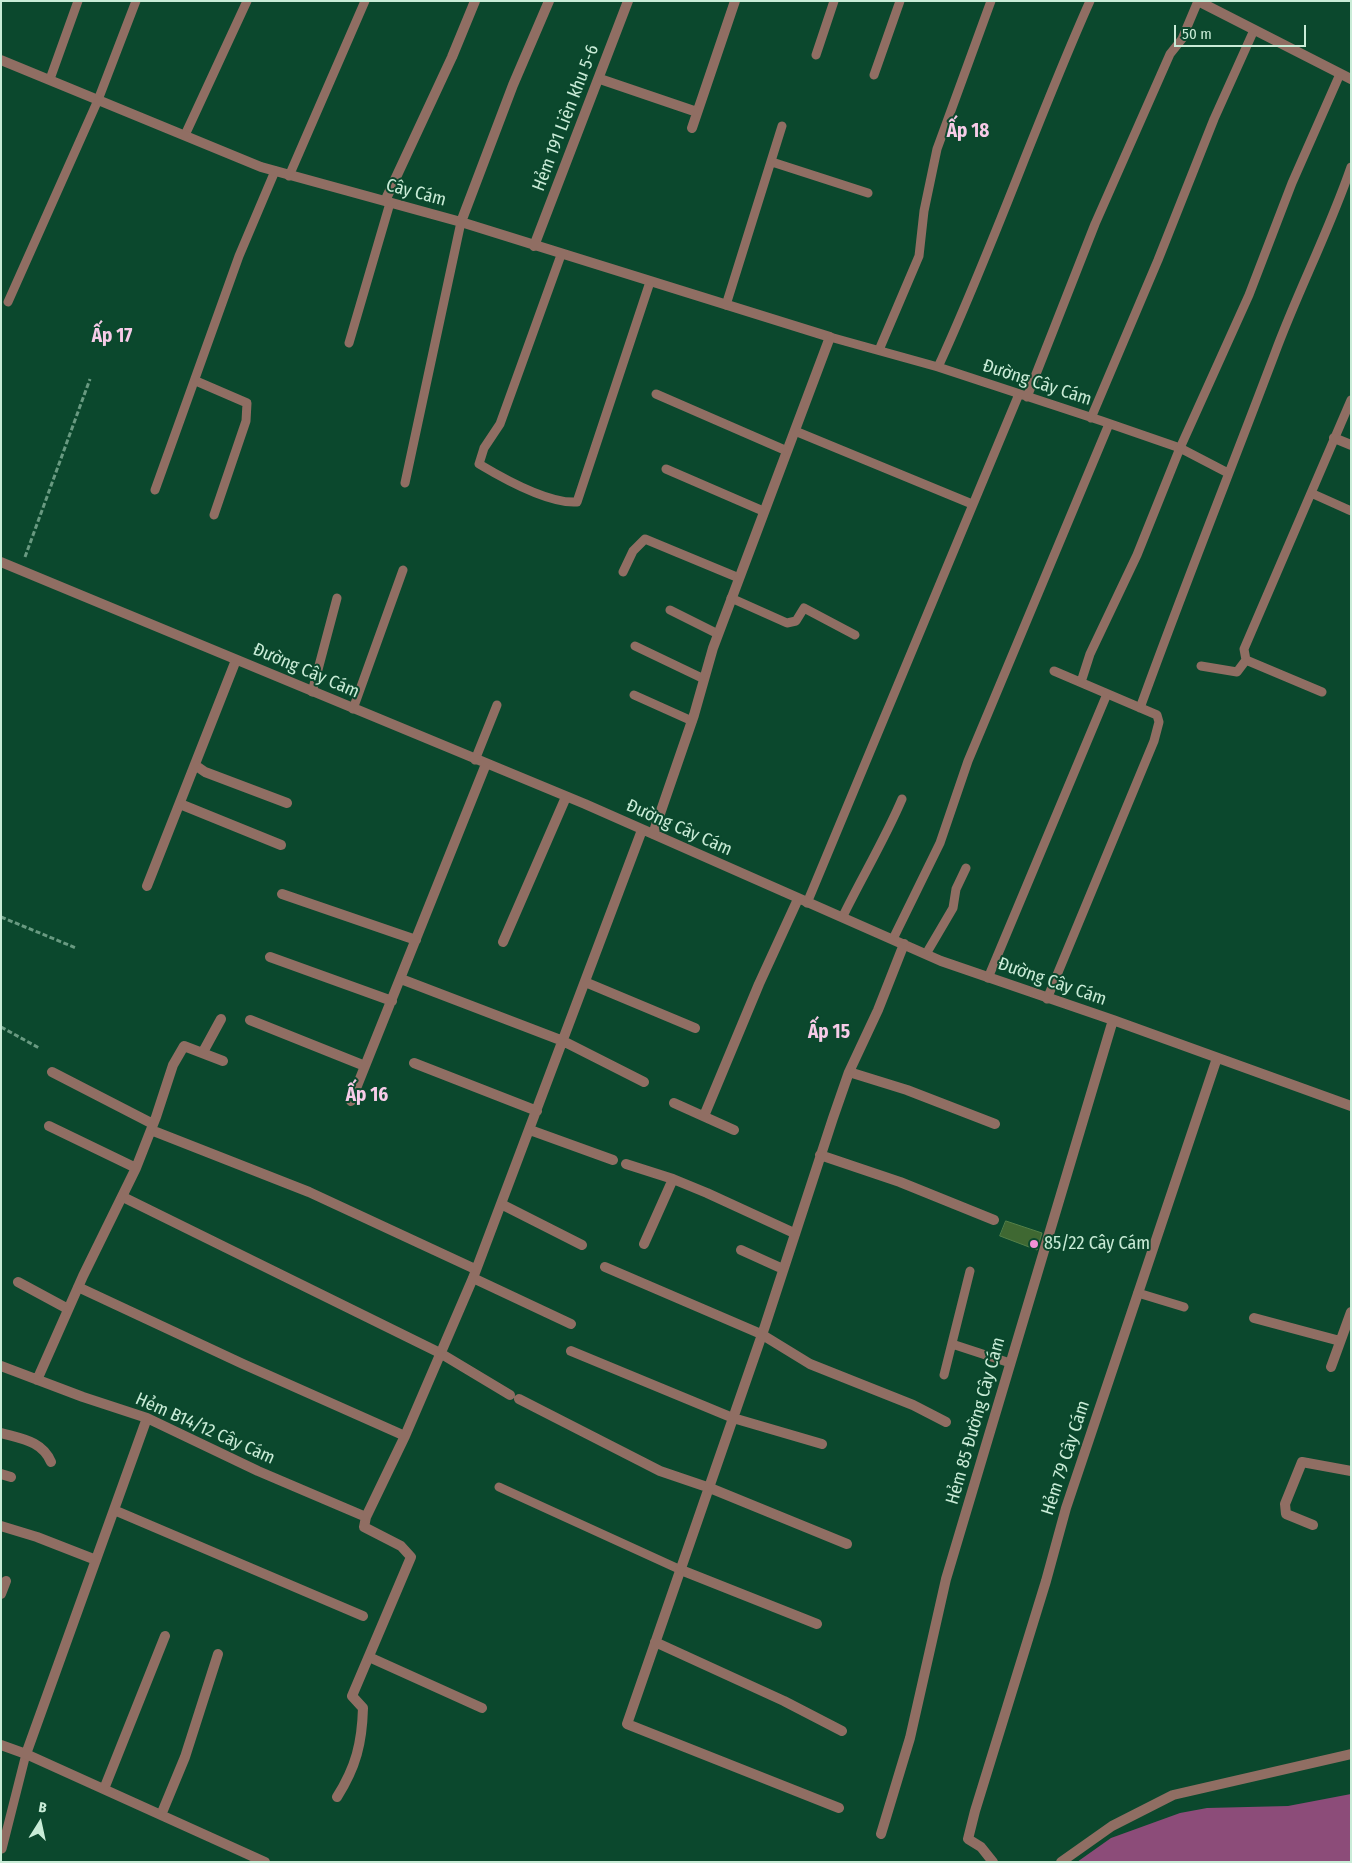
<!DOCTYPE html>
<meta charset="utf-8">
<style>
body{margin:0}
#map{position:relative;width:1352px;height:1863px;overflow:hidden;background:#0b482d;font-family:"Fira Sans Condensed",sans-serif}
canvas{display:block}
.frame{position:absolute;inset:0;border:2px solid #c9ecd7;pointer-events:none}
.north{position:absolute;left:15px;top:1798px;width:50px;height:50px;-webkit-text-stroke:4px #0b482d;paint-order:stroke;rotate:10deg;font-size:14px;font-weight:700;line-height:20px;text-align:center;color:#c9ecd7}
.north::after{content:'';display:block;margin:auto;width:18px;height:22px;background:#c9ecd7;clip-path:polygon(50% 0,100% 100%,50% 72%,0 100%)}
.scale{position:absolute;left:1174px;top:25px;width:132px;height:22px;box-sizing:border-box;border:2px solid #c9ecd7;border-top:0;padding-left:6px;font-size:15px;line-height:18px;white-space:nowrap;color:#c9ecd7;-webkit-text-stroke:4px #0b482d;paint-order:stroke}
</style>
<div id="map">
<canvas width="1352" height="1863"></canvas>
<div class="frame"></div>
<div class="north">B</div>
<div class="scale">50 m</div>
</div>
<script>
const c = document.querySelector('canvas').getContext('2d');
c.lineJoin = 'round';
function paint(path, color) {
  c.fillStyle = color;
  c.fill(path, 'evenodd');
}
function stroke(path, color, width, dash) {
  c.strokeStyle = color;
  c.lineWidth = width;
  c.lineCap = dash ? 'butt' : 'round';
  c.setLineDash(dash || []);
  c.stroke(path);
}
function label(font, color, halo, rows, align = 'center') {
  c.font = font + ' "Fira Sans Condensed",sans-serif';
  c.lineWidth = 4;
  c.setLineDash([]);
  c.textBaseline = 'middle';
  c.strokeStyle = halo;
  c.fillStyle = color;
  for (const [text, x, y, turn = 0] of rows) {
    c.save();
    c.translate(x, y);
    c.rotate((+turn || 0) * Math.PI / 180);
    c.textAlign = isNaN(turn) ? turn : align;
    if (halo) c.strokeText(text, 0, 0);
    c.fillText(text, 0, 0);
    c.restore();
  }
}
paint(new Path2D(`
 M1351,1794v68h-274l34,-24 69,-25 27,-5 81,-2z`), '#8c4c79');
const building = new Path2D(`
 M1006,1221l36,12 -5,17 -37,-14z`);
paint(building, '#3f6832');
stroke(building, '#547f48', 1);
stroke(new Path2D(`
 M25,557l65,-178
 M1,917l75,31
 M1,1027l38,21
 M1,1097h1`), '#699a81', 3, [5, 2.5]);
stroke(new Path2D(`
 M816,55l18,-54
 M874,75l26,-74
 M50,79l28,-78
 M185,135l62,-134
 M772,162l96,31
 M289,176l76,-175
 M561,255l-61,169 -16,24 -5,16c25,15 69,40 98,38l73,-220
 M8,302l90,-202 38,-99
 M726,305l56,-179
 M830,337l108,30 164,54 78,27 48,25
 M349,343l41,-140
 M879,350l40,-94 5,-45 13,-62 54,-148
 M938,367c55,-119 98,-245 152,-366
 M196,381l51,22 -1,18 -32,94
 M656,394l131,57
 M1027,397l68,-173 75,-170 12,-15 16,-38
 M1091,418l67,-158 56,-141 40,-89
 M795,431l177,73
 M666,469l97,42
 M405,483l56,-261
 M155,490l84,-234 36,-85
 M1311,493l40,18
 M623,572l10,-21 12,-12 94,39
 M731,598l56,25 9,-2 8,-13 51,27
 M670,610l48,24
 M635,646l69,33
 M1201,666l36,6 9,-12
 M1081,682l9,-28 47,-99 43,-107 69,-153 43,-112 48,-109
 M312,692l25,-94
 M1322,692l-76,-32 -2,-11 107,-249
 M634,695l58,26
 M1140,708c43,-119 90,-236 135,-355 23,-62 54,-122 76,-186
 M353,709l50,-139
 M475,760l22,-55
 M807,903l212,-509
 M843,916c19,-39 42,-77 59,-117
 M893,939l47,-96 28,-82 141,-337
 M926,954l27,-46 3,-19 10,-21
 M988,978l119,-284
 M1047,999l107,-258 5,-19 -2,-7 -103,-44
 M1138,1293l46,14
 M952,1344l58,19
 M944,1375l26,-104
 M499,1487l182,83
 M2,1849l24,-95`), '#906e63', 9);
stroke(new Path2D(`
 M1198,1l153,78
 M1,60l260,107 200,55 369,115 -117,311 -19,67 -41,119
 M600,79l97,33
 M692,128l43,-127
 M385,201l67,-144 23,-56
 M461,222l52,-137 36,-84
 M534,246l94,-245
 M1334,438l17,7
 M1,562l584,242 356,157 172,59 238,86
 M195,765l10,7 82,31
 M180,804l101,41
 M147,886l89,-226
 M282,894l134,46
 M503,942l63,-145
 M270,957l122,44
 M401,979l162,62 81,41
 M585,982l110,46
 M250,1020l115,46
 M203,1052l18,-33
 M414,1063l123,48
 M52,1072l101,52
 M849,1072l58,18 88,34
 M351,1101l135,-337
 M674,1103l60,27
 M704,1116l55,-132 39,-85
 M49,1126l87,42
 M151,1130l158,62 166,77
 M530,1130l83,30
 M820,1155l80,27 94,38
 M626,1164l47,15 34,14 87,40
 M123,1197l317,156 70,42
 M501,1204l81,41
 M644,1244l29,-65
 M741,1250l42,19
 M605,1267l156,67 49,30 103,41 33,17
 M473,1278l98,46
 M18,1282l50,27
 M78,1287l165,77 162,72
 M1254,1318l86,23
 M571,1351l162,67 89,26
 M1,1366l82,31 64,21 111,53 108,46
 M1331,1367l20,-55
 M37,1380l46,-104 53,-108 20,-51 17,-52 11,-19 39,15
 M519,1399l141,72 50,17 137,56
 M1,1433c21,6 41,8 50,29
 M1,1474l10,3
 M114,1510l249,106
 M1313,1525l-27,-11 -1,-10 17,-42 49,9
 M1,1526l36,11 59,23
 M681,1570l136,54
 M1,1594l5,-13
 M655,1642l129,59 58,30
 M369,1657l113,51
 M1,1745l25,9 239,108
 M26,1754l121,-336
 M104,1789l61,-153
 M337,1797c19,-30 25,-54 26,-89l-11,-12 59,-139 -10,-11 -37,-19 2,-10 39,-81 68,-158 169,-448
 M839,1808l-212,-84 138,-398 68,-208 16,-46 29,-62 26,-66
 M161,1815l24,-58 33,-103
 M881,1834l29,-96 36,-159 167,-559
 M993,1862l-12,-15 -13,-8 7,-28 71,-230 20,-73 151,-450
 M1061,1862l51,-36 61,-31 178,-41`), '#906e63', 10);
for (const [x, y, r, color] of [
 [1034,1244,5,"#f391d6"]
]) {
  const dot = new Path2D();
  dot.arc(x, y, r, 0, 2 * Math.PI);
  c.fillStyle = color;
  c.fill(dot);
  stroke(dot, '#0b482d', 2);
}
label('18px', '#c9ecd7', '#0b482d', [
 ["Hẻm 191 Liên khu 5-6",566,118,-69],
 ["Cây Cám",416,193,15],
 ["Đường Cây Cám",1037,383,18],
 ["Đường Cây Cám",306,671,23],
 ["Đường Cây Cám",679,828,24],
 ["Đường Cây Cám",1052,982,19],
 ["Hẻm 85 Đường Cây Cám",976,1421,-74],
 ["Hẻm B14/12 Cây Cám",205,1429,24],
 ["Hẻm 79 Cây Cám",1066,1458,-72]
]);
label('18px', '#c9ecd7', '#0b482d', [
 ["85/22 Cây Cám",1044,1244]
], 'left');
label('bold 19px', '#f7cce8', '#0b482d', [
 ["Ấp 18",968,132],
 ["Ấp 17",112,337],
 ["Ấp 15",829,1033],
 ["Ấp 16",367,1096]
]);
</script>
